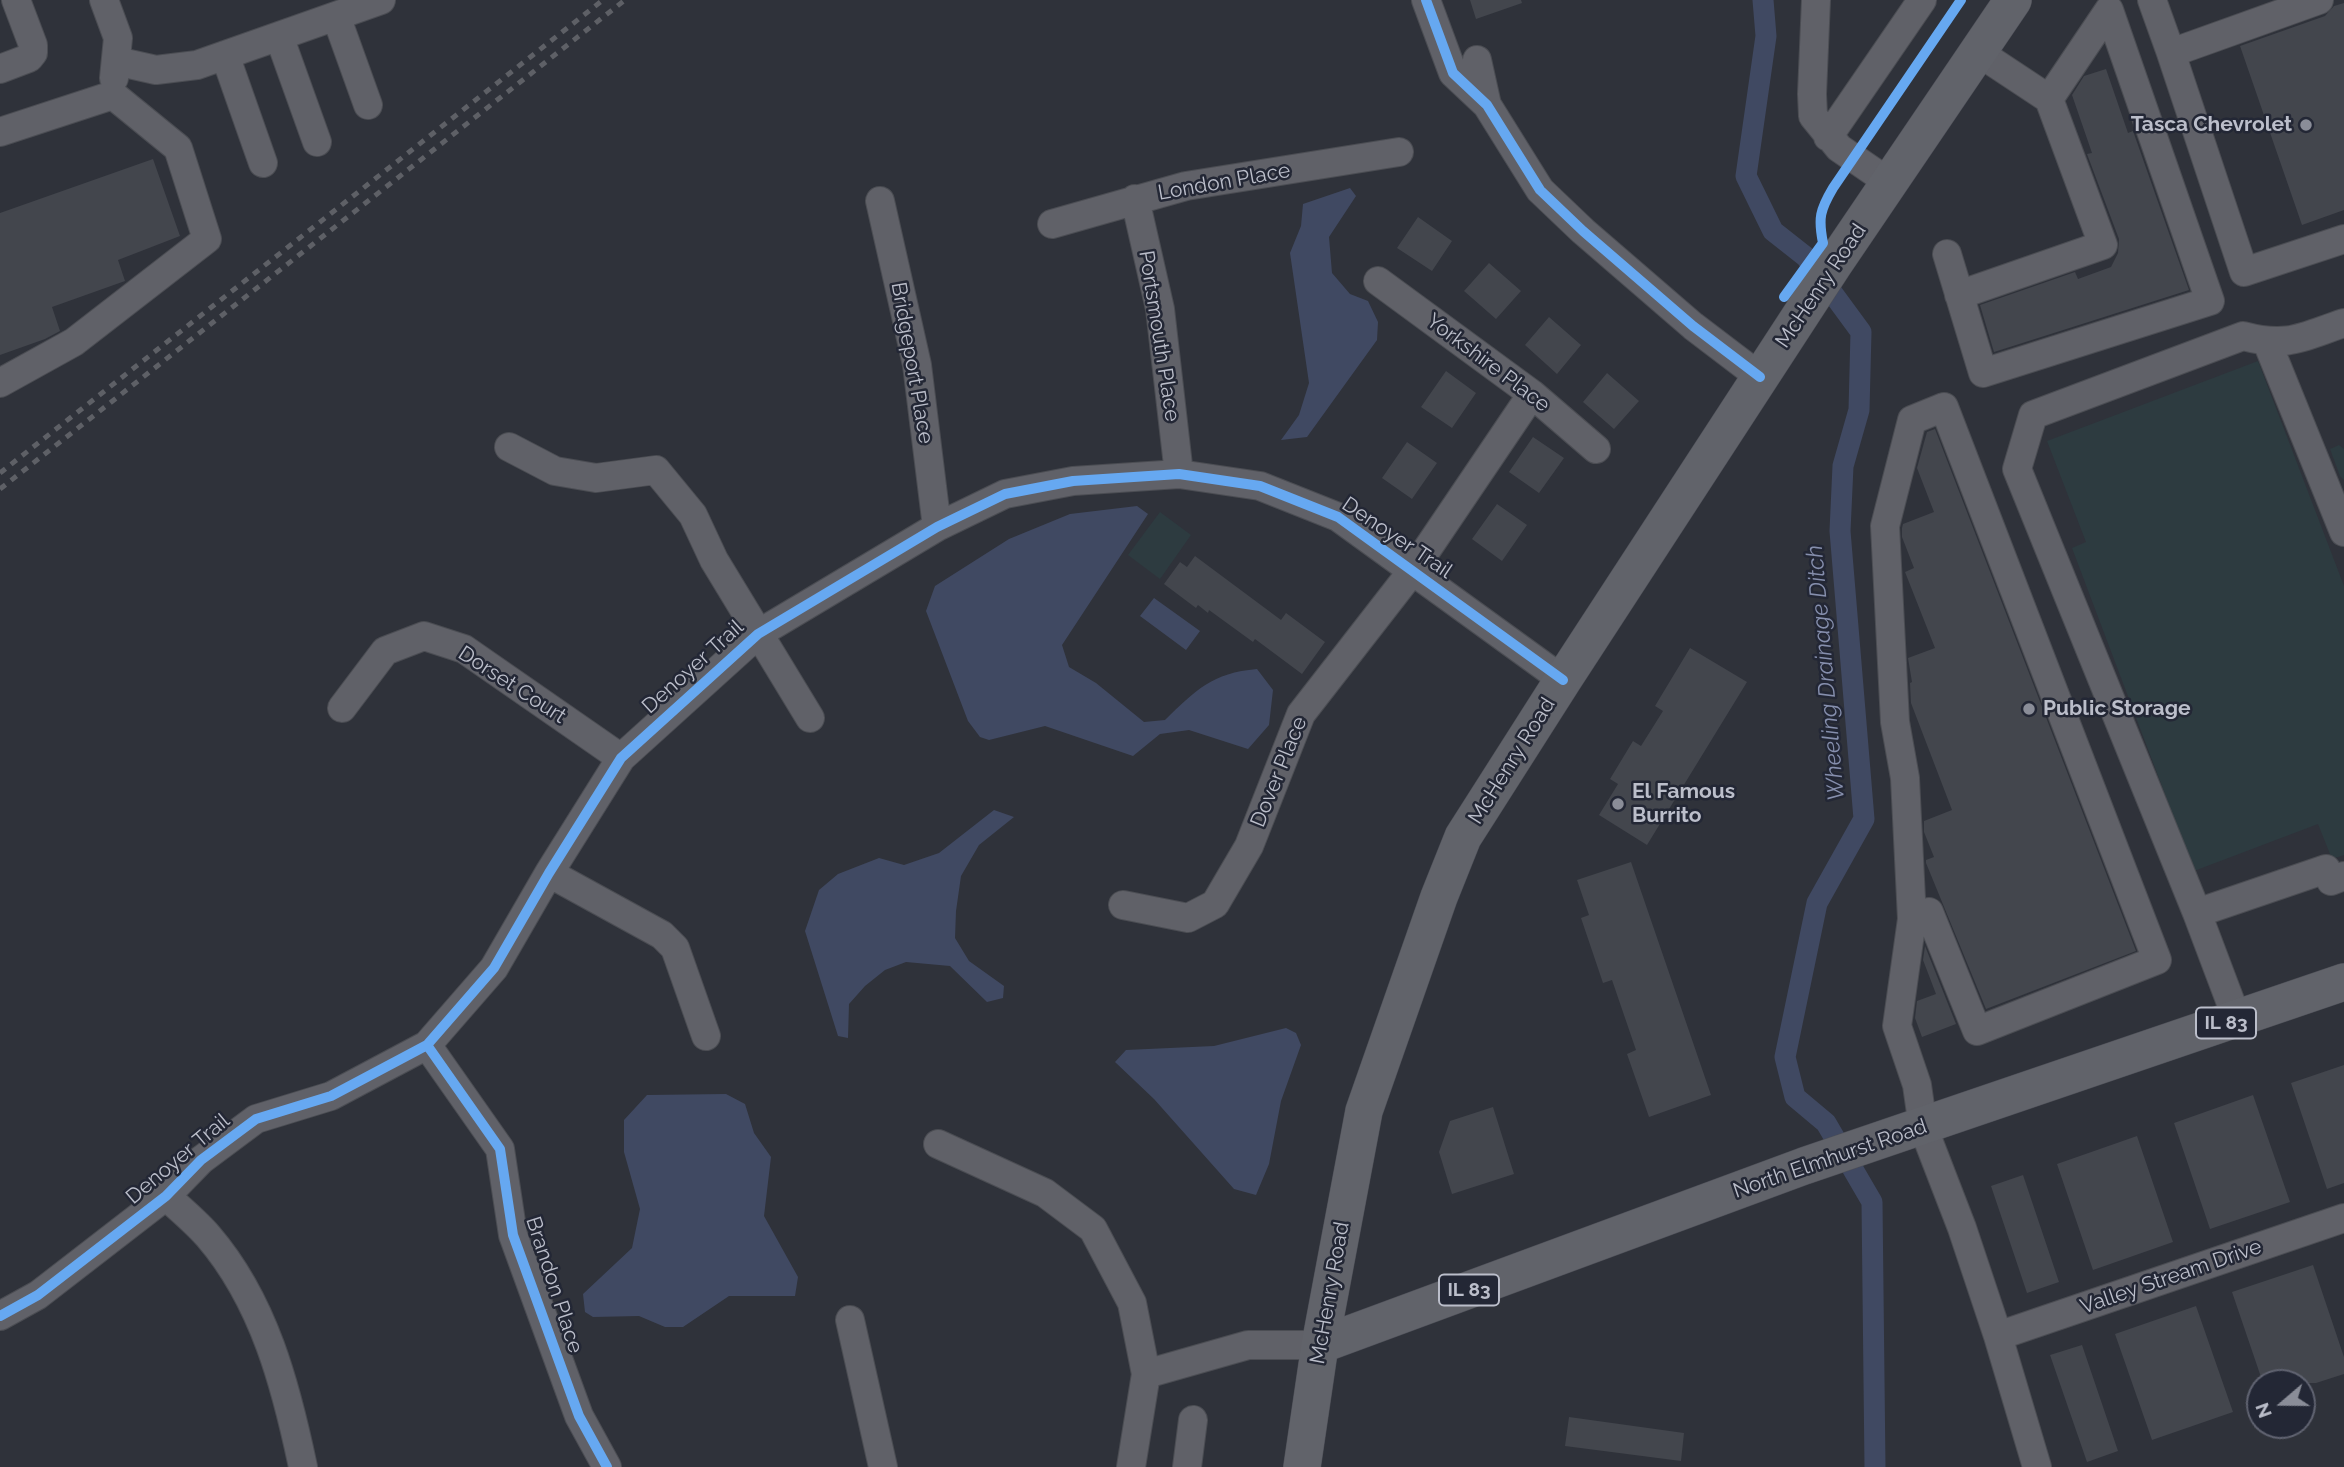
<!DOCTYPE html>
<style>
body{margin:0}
#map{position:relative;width:2344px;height:1467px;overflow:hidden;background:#2f323a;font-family:Raleway,sans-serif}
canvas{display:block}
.north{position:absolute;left:2246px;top:1369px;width:70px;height:70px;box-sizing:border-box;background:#232735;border:2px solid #606371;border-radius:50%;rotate:250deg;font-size:19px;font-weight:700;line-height:28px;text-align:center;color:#bbbeca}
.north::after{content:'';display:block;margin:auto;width:24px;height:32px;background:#8a8d98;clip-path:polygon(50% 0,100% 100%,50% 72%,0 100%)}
</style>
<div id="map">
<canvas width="2344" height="1467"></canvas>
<div class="north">N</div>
</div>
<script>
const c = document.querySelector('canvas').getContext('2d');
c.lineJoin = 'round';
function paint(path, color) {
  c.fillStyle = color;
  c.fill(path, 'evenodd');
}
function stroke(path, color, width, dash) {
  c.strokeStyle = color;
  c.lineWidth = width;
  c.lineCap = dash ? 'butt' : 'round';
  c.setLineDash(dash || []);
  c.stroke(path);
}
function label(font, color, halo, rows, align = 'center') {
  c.font = font + ' Raleway,sans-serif';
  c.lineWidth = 5;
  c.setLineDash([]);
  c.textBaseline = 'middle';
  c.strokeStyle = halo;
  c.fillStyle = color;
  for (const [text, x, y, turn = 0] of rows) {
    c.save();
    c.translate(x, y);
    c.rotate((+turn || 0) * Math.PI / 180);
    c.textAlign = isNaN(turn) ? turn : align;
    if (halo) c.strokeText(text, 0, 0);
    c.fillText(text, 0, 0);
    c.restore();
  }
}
paint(new Path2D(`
 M2258,361l86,225v269l-12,4 -14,-35 -124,47 -122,-323 14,-6 -39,-101z
 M2339,445l5,4v31l-4,-4 -10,-27z
 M1160,512l31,23 -31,44 -32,-24z`), '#2d3b40');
paint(new Path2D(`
 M1350,188l6,8 -27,41 3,36 18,21 18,7 10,21 -1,18 -70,97 -26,3 18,-25 10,-32 -19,-130 11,-27 2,-22z
 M1137,506l11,8 -86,131 7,22 27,16 48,39 21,-2c31,-30 47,-47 92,-51l16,21 -4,35 -21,24 -59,-19 -29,4 -27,22 -88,-30 -56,14 -9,-3 -12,-16 -42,-110 9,-25 74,-47 61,-25z
 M1154,598l46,33 -14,19 -46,-34z
 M994,810l20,7 -35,28 -18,31 -5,35 -1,27 14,23 35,25 -1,12 -16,4 -37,-36 -44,-4 -21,8 -20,16 -16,18 -1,34 -10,-2 -33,-105 14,-41 19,-16 41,-16 25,7 35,-12z
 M1286,1028l10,5 5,12 -20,56 -12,63 -13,31 -22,-6 -80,-90 -39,-37 11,-12 88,-4z
 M726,1094l19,10 9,29 17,24 -7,59 34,61 -3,19h-66l-46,31h-18l-26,-11 -46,1 -8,-5 -2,-18 49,-46 8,-39 -16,-57v-32l23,-25z`), '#404962');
stroke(new Path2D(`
 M1763,0l3,36 -20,140 27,55 33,26 55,75 -2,78 -16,56 -3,65 24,288 -47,84 -32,154 10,40 31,26 46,79 3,265`), '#404962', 21);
paint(new Path2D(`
 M1470,0h51l1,3 -46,16z
 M2344,3v207l-42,15 -62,-179 85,-30 9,-10z
 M2106,69l22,64 5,-2 56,159 -195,62 -14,-47 95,-33 3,7 33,-12 7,-14 1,-14 -32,-85 5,-1 -20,-58 12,-19z
 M153,159l27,77 -62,24 7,21 -73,26 8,24 -15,8 -45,16v-142z
 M1418,217l34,24 -20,30 -35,-23z
 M1489,263l32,28 -25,28 -32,-28z
 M1549,317l32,28 -24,29 -32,-29z
 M1446,371l30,22 -24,35 -31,-21z
 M1607,373l32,28 -25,28 -31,-27z
 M1935,429l201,522 -150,58 -60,-146v-3l8,-3 -10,-25v-11l28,-11 -41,-107 -1,-20 2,-1 -4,-24 27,-10 -30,-76 9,-4 -12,-31v-9l1,-4 31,-12 -17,-44 10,-36z
 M1533,437l31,21 -25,35 -30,-21z
 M1407,442l30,21 -25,36 -30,-21z
 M1497,504l30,21 -25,36 -30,-22z
 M1195,556l86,64 5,-7 39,29 -23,32 -47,-35 -2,3 -44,-32 -1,3 -10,-8 -2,3 -32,-24 16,-22 7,5z
 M1690,648l57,34 -100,163 -48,-30 19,-31 -8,-5 23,-38 8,5 22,-35 -8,-5z
 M1631,862l80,233 -62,22 -22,-63 9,-4 -24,-70 -9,3 -22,-65 8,-3 -12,-35z
 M1925,946l31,78 -34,13 -7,-19 2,-17 19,-7 -13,-34z
 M2344,1065v118l-17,6 -36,-106z
 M2253,1095l37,107 -80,27 -36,-106z
 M1493,1107l21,67 -62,20 -13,-42 11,-31z
 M2137,1136l36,106 -80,28 -36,-106z
 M2023,1175l36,107 -32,11 -36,-107z
 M2313,1265l31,92v17l-28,9h-53l-31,-91z
 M2196,1306l37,106 -81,28 -37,-106z
 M2082,1345l36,106 -31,11 -37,-107z
 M1569,1417l115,16 -3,28 -116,-15z`), '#43464d');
const minor = new Path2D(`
 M104,0l14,38 -4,40
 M1426,0l27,73 34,32 53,85 43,41 110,95 67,51
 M1816,0l-4,94 1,22 26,32 51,35
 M2152,0l19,53
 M2319,0l-148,53 73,219 100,-33
 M336,16l32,89
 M279,36l38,106
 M225,55l38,108
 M1477,60l10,45
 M116,61l40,9 41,-5 184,-65
 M0,69l29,-11 4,-5v-8l-17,-45
 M2049,99l60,-89
 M0,132l113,-37
 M1828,137l94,-137
 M1135,199l25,110 19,165
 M880,201l37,164 20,162
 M1052,224l134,-38 213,-34
 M1947,254l36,119 227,-72 -101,-291
 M1378,281l154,113 64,55
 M1959,295l144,-50 -54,-146 -71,-47
 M2267,342l77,190
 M0,383l74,-41 133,-103 -29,-91 -65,-53
 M509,447l46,24 41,7 60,-8 37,45 21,45 96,158
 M342,708l43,-57 39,-15 40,13 157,109
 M549,873l113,62 13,13 31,88
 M1123,905l65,13 27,-14 34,-58 52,-132 112,-144 119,-176
 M2197,913l129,-44 5,12 13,-5
 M1912,919l17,-7 48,119 180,-71 -213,-553 -32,13 -27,106 10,196 10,56 7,141 -15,107 20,59 6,42 39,101 36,108 39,131
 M2237,1019l-40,-106 -180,-444 16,-54 210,-79c45,12 59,1 101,-13
 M427,1045l73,104 13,86 66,181 28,51
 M938,1144l107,49 48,36 39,74 14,71 -15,93
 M166,1196c14,13 30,26 42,40 56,65 78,150 95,231
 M0,1316l38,-21 128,-99 35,-36 55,-41 75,-23 96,-51 67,-77 55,-95 72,-115 137,-124 179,-107 68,-33 68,-13 106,-7 81,12 78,31 225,163
 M850,1320l33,147
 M1998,1336l346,-118
 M1146,1374l102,-29h72
 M1187,1467l6,-47`);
const major = new Path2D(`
 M1320,1345l484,-179 540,-184
 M1302,1467l18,-122 44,-234 75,-214 24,-60 100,-157 271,-416 179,-264`);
stroke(minor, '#4b4d53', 30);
stroke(major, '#4d4f57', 38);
stroke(minor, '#606168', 28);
stroke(major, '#61636a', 37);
stroke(new Path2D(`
 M0,473l603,-473
 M0,489l625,-489`), '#5e6066', 5, [7, 7]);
stroke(new Path2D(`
 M1426,0l27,73 34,32 53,85 43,41 110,95 67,51
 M1784,297l39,-54c-5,-25 -3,-33 10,-55l128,-188
 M427,1045l73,104 13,86 66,181 28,51
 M0,1316l38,-21 128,-99 35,-36 55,-41 75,-23 96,-51 67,-77 55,-95 72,-115 137,-124 179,-107 68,-33 68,-13 106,-7 81,12 78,31 225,163`), '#66a8f1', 10);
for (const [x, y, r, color] of [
 [2306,125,7,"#8a8d98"],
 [2029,709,7,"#8a8d98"],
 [1618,804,7,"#8a8d98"]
]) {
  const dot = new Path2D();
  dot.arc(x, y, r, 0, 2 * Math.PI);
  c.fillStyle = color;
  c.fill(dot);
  stroke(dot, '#232735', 2.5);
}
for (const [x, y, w] of [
 [2226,1023,60],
 [1469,1290,60]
]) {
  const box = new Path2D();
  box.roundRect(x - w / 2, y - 15.5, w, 31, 5);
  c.fillStyle = '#232735';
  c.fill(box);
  stroke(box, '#bbbeca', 2);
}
label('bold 19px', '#bbbeca', null, [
 ["IL 83",2226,1023],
 ["IL 83",1469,1290]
]);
label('bold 21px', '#bbbeca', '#232735', [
 ["Tasca Chevrolet",2292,125,"right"],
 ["Public Storage",2043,709],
 ["El Famous",1632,792],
 ["Burrito",1632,816]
], 'left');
label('21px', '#bbbeca', '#232735', [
 ["London Place",1224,182,-10],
 ["McHenry Road",1821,286,-56],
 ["Portsmouth Place",1159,336,81],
 ["Bridgeport Place",912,363,80],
 ["Yorkshire Place",1488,363,37],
 ["Denoyer Trail",1397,538,34],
 ["Denoyer Trail",693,667,-42],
 ["Dorset Court",512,685,33],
 ["McHenry Road",1512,761,-58],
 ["Dover Place",1279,772,-68],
 ["Denoyer Trail",178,1159,-40],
 ["North Elmhurst Road",1830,1159,-19],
 ["Valley Stream Drive",2171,1277,-19],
 ["Brandon Place",554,1285,72],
 ["McHenry Road",1330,1293,-80]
]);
label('italic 23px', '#868fad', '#232735', [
 ["Wheeling Drainage Ditch",1826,673,-95]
]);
</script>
